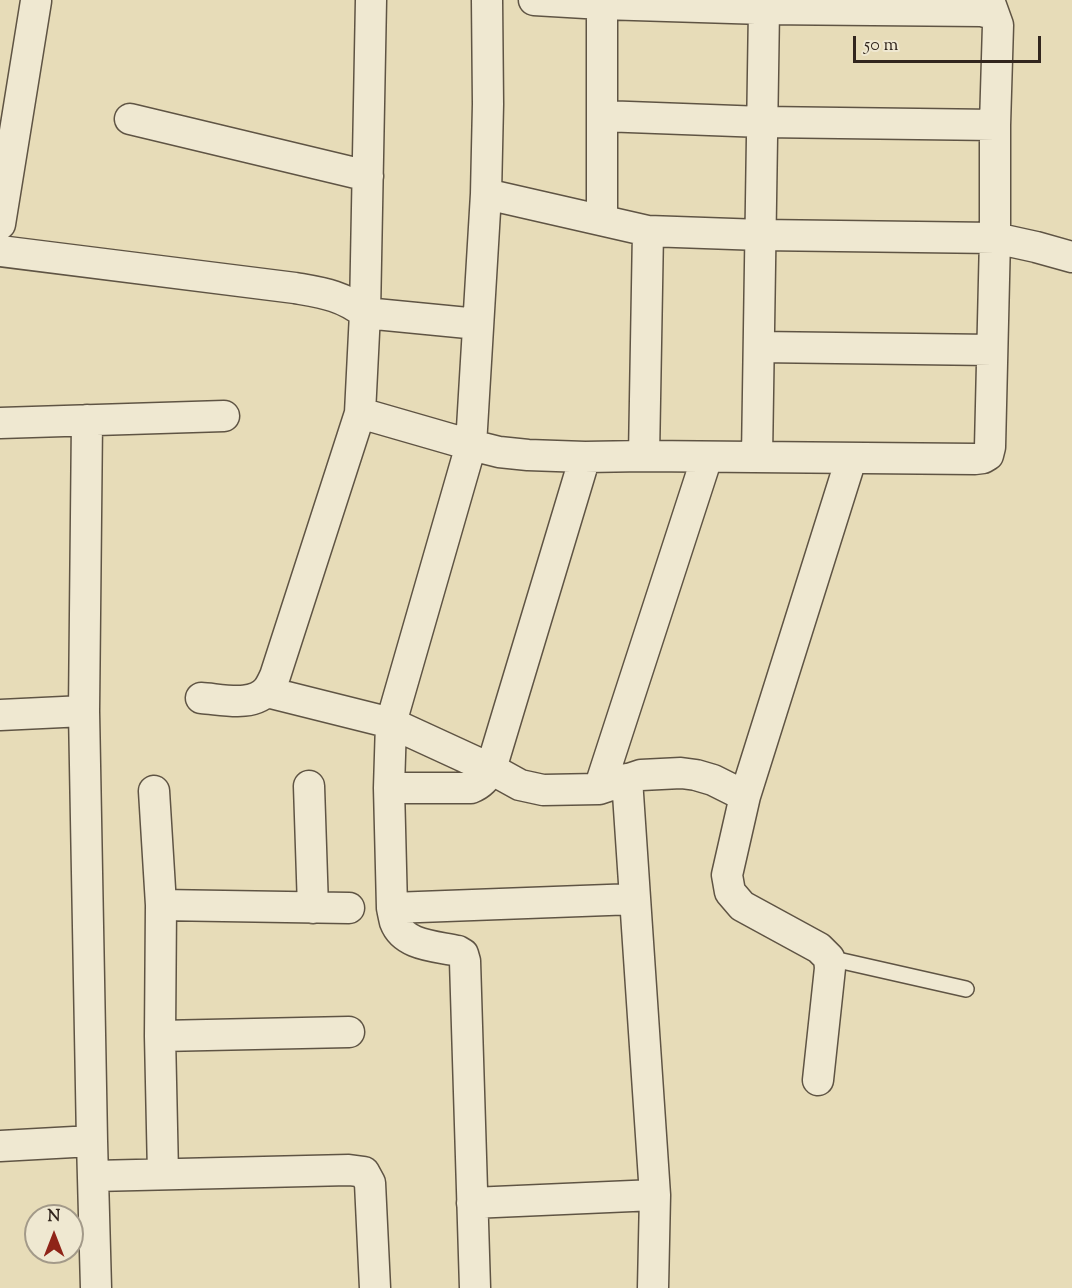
<!DOCTYPE html>
<style>
body{margin:0}
#map{position:relative;width:1072px;height:1288px;overflow:hidden;background:#e7dcb8;font-family:"Sorts Mill Goudy",serif}
canvas{display:block}
.north{position:absolute;left:24px;top:1204px;width:60px;height:60px;box-sizing:border-box;background:#efe8d1;border:2px solid #a39a89;border-radius:50%;rotate:0deg;font-size:16px;font-weight:700;line-height:24px;text-align:center;color:#32261e}
.north::after{content:'';display:block;margin:auto;width:21px;height:27px;background:#8f2418;clip-path:polygon(50% 0,100% 100%,50% 72%,0 100%)}
.scale{position:absolute;left:853px;top:36px;width:188px;height:27px;box-sizing:border-box;border:3px solid #32261e;border-top:0;padding-left:8px;font-size:18px;line-height:21px;white-space:nowrap;color:#32261e;-webkit-text-stroke:4px #efe8d1;paint-order:stroke}
</style>
<div id="map">
<canvas width="1072" height="1288"></canvas>
<div class="north">N</div>
<div class="scale">50 m</div>
</div>
<script>
const c = document.querySelector('canvas').getContext('2d');
c.lineJoin = 'round';
function stroke(path, color, width, dash) {
  c.strokeStyle = color;
  c.lineWidth = width;
  c.lineCap = dash ? 'butt' : 'round';
  c.setLineDash(dash || []);
  c.stroke(path);
}
const lane = new Path2D(`
 M829,958l137,31`);
const street = new Path2D(`
 M534,0l68,4v-4
 M602,116l161,6 232,3
 M130,119l238,57
 M486,194l162,37 113,4 234,3 41,9 36,10
 M602,220v-216l162,5 218,2 11,3
 M0,224l36,-223
 M0,251l295,37c28,5 46,7 70,25l113,11
 M759,347l233,3
 M360,413l111,32 28,7 29,3 57,2 59,-1 331,3 8,-1 5,-3 2,-8 5,-209v-113l3,-100 -9,-25
 M0,423l224,-7
 M644,456l4,-225
 M757,457l7,-448
 M267,692l124,31 100,46 29,16 23,5 56,-1 42,-14 40,-2 15,2 17,5 32,16
 M201,698c20,1 53,10 67,-9 3,-4 5,-9 7,-13l85,-263 5,-100 6,-313
 M84,711l3,-291
 M0,715l84,-4 8,430 4,147
 M627,779l28,416 -2,93
 M309,786l4,122
 M389,788h82c10,-4 14,-9 20,-19l94,-312
 M599,789l108,-332
 M154,791l7,114 -1,131 3,138
 M161,905l188,3
 M392,908l243,-9
 M160,1036l189,-4
 M818,1080l12,-112 -1,-10 -10,-10 -77,-42 -12,-14 -3,-17 18,-79 106,-337
 M0,1146l92,-5
 M94,1176l255,-6 15,2 6,11 5,105
 M472,1203l183,-8
 M475,1288l-10,-327 -2,-7 -5,-3c-22,-5 -54,-5 -63,-29 -1,-4 -2,-9 -3,-14l-3,-120 2,-65 80,-278 15,-251 2,-90 -1,-104`);
stroke(lane, '#5f5444', 18);
stroke(street, '#5f5444', 33);
stroke(lane, '#efe8d1', 15);
stroke(street, '#efe8d1', 30);
</script>
